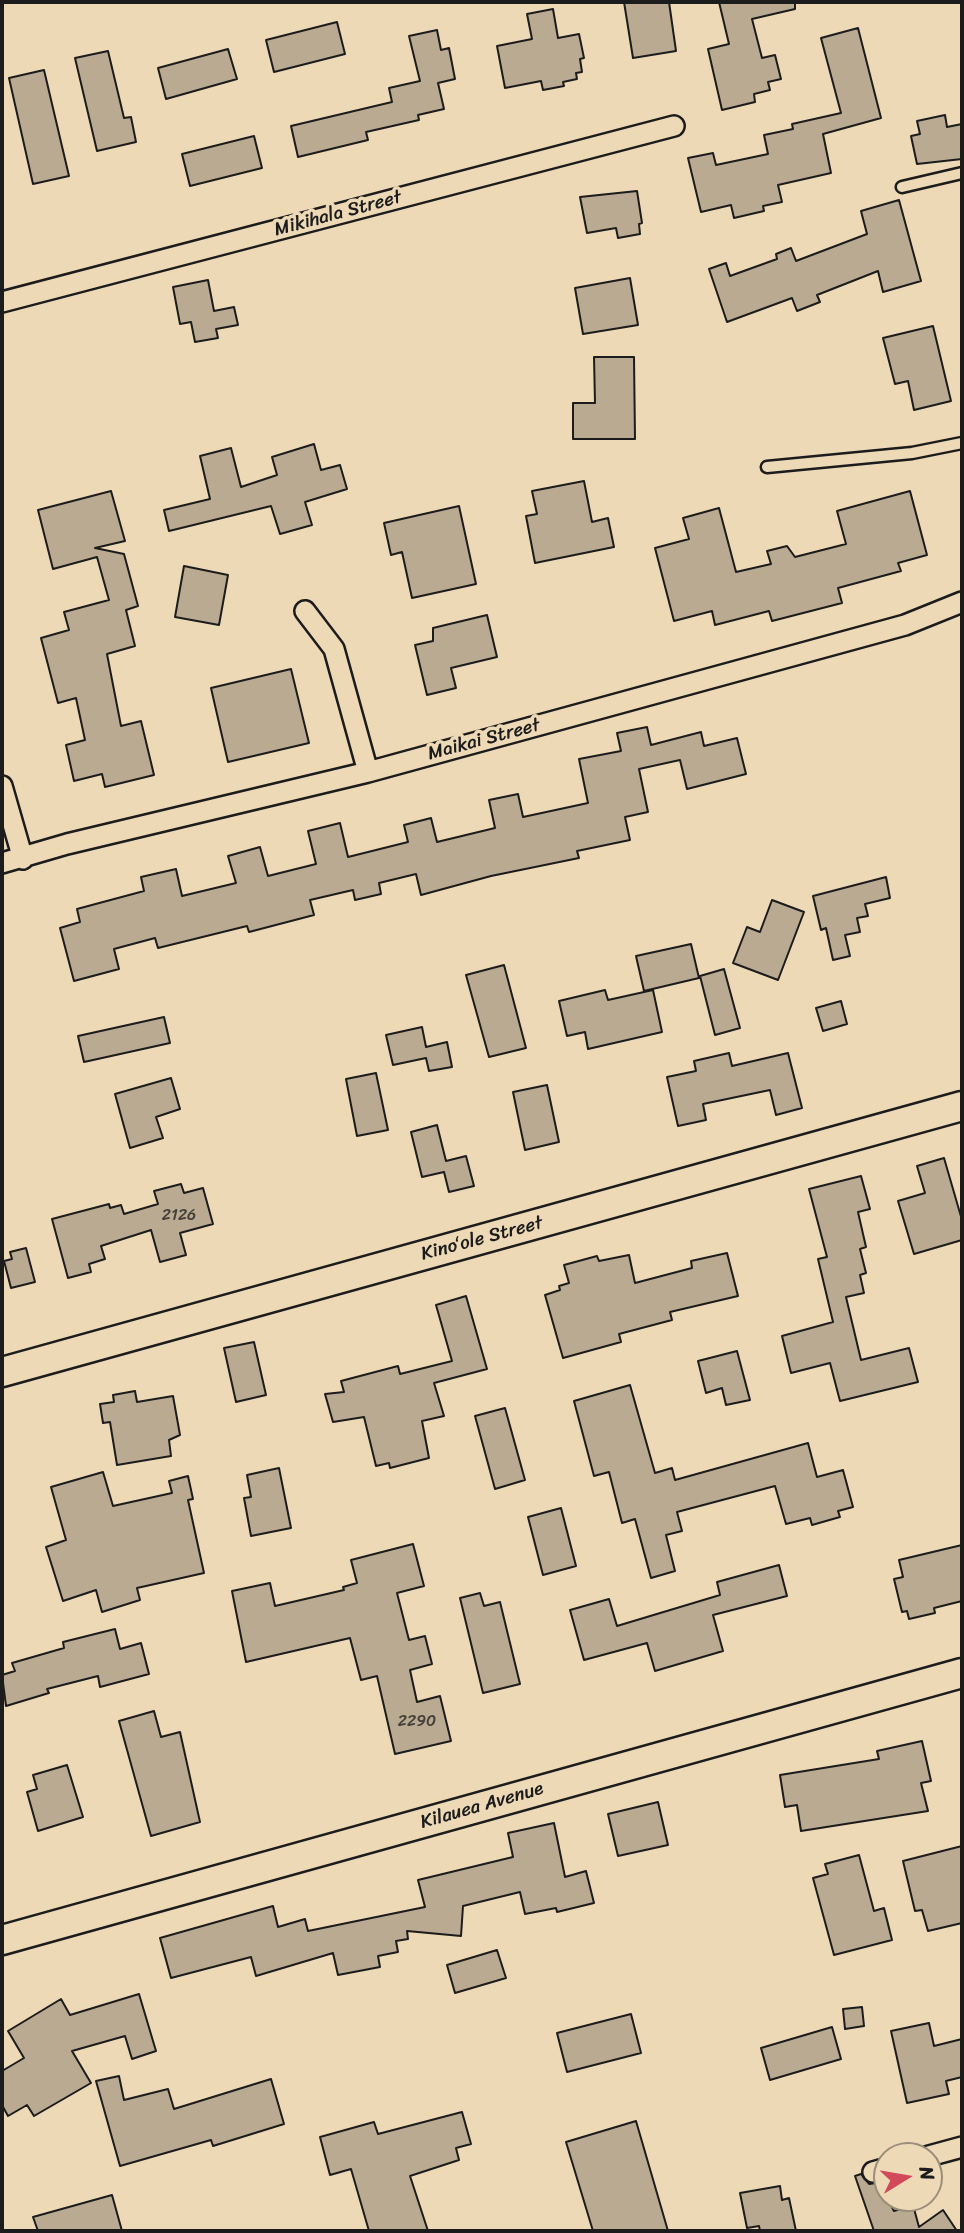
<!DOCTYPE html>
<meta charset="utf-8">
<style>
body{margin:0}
#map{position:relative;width:964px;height:2233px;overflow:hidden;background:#eed9b7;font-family:Sriracha,sans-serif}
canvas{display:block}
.frame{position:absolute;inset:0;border:4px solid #1c1c1c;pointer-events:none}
.north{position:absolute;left:873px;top:2142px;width:70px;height:70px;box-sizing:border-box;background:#eed9b7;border:2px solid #9a8d79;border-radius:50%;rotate:79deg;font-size:19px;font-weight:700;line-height:28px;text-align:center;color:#1c1c1c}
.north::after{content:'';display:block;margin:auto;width:24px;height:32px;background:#d1495b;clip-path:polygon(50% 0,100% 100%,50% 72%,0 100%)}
</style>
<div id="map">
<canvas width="964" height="2233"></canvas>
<div class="frame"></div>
<div class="north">N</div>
</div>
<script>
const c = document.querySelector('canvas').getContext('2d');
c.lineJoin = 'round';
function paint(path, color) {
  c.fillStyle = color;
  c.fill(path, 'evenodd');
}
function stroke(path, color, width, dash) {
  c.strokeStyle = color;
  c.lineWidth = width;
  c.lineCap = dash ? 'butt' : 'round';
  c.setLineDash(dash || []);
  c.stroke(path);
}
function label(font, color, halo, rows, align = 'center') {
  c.font = font + ' Sriracha,sans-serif';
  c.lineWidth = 7;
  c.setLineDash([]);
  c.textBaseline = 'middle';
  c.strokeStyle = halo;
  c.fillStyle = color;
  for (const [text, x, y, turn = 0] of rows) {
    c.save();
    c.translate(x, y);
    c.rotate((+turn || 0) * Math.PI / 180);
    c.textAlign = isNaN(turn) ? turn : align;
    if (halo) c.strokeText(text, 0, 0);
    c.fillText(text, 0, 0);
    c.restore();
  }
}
const building = new Path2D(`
 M624,2h45l7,49 -43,7z
 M719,2h76v7l-43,10 10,39 13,-3 6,24 -13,3 2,8 -16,4 1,8 -33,8 -14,-61 21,-5z
 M553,9l5,29 21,-4 5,24 -4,1 2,13 -6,1 1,6 -14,3 1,4 -21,4 -2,-9 -36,7 -8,-42 35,-7 -5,-25z
 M337,22l8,32 -71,18 -8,-32z
 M858,28l23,90 -58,16 8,39 -53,12 4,17 -19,4 1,5 -30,7 -3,-13 -30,7 -13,-54 25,-5 3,12 52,-11 -4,-19 29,-6 -1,-5 49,-11 -20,-75z
 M437,30l4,20 8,-2 6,31 -17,4 6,26 -26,6 1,5 -53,12 2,8 -70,17 -7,-31 101,-24 -3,-14 31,-7 -11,-45z
 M228,49l9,30 -71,20 -8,-31z
 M108,51l16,67 7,-1 5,25 -39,9 -22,-93z
 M44,70l25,106 -36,8 -24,-106z
 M945,115l2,12 15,-3v35l-45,5 -6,-28 9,-2 -3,-13z
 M254,136l8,32 -72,18 -8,-32z
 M637,191l5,32 -3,1 1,10 -22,4 -2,-10 -29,5 -7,-36z
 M899,200l22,81 -38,11 -5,-21 -61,24 3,7 -23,9 -5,-13 -65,24 -18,-53 17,-6 4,13 47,-17 -1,-5 15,-6 5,13 71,-27 -6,-23z
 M630,278l8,47 -55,9 -8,-46z
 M208,280l6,31 20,-4 4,18 -22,4 2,9 -23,4 -4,-20 -11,2 -7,-37z
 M933,326l18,75 -37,9 -6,-29 -13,3 -12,-46z
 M594,357h40l1,82h-62v-36h22z
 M314,444l7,26 19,-5 7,24 -42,13 7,23 -32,9 -9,-28 -102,25 -5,-21 46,-11 -10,-43 31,-8 10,39 36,-12 -5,-18z
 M584,481l8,41 16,-4 6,29 -79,16 -9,-47 11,-2 -5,-23z
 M111,491l14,50 -30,7 29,6 14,52 -12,4 9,36 -28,8 14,72 20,-5 13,54 -49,12 -3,-13 -28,7 -8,-36 19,-5 -9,-42 -18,5 -17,-65 28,-8 -5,-18 45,-12 -12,-43 -44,12 -15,-59z
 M910,491l17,64 -29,8 3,8 -63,17 4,15 -70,18 -3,-10 -54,14 -3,-14 -38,10 -19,-73 34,-9 -6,-21 36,-10 17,64 35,-8 -4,-13 20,-5 8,11 51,-13 -9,-33z
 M459,506l17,78 -64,14 -10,-46 -11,3 -7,-32z
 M184,566l44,9 -9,50 -44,-8z
 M487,615l10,42 -46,11 5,20 -29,7 -12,-50 18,-4v-13z
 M291,669l18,74 -81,19 -17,-74z
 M647,727l4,18 50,-13 3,14 33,-8 9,36 -59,15 -7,-29 -41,9 9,43 -23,5 5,23 -53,11 2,7 -88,18 -70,19 -5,-21 -37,9 2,11 -26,6 -2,-10 -43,10 4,15 -65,17 -2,-6 -89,22 -3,-10 -41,11 5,20 -45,12 -14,-53 20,-6 -3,-13 67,-18 -3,-14 35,-8 6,27 54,-13 -8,-27 32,-9 8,29 48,-12 -8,-33 32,-8 8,34 60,-15 -4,-17 27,-7 6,24 58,-14 -6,-28 29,-6 5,23 65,-14 -9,-44 42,-8 -4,-18z
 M886,877l4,21 -25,6 3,12 -11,2 3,14 -15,3 5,21 -17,4 -7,-32 -5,2 -8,-34z
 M772,900l32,12 -26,68 -45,-17 14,-36 13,5z
 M691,944l8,34 -55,13 -8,-35z
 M504,965l22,83 -37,9 -23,-82z
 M724,969l16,59 -25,7 -15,-59z
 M605,990l3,10 45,-10 9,42 -74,17 -3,-17 -18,4 -8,-35z
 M841,1001l6,23 -24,7 -7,-23z
 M164,1017l6,26 -86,19 -6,-26z
 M422,1027l4,20 21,-5 5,25 -23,4 -3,-13 -33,7 -7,-30z
 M729,1053l3,13 56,-13 14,55 -26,7 -6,-25 -67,14 3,16 -28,6 -11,-49 29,-6 -2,-10z
 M376,1073l12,57 -31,6 -11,-57z
 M171,1078l9,31 -24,8 7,21 -33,10 -15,-54z
 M547,1085l12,57 -34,8 -12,-58z
 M437,1125l9,36 20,-5 8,30 -25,6 -5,-20 -22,5 -11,-45z
 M944,1158l18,62v20l-48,14 -16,-53 27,-8 -8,-27z
 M861,1176l9,33 -12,3 8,35 -6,2 6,24 -6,2 4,18 -18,4 15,63 48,-12 9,34 -78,19 -10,-38 -39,10 -9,-37 51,-14 -15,-63 9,-2 -18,-68z
 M181,1184l3,9 19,-5 10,36 -33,9 6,22 -26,7 -9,-32 -50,16 4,13 -16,5 2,8 -23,6 -16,-59 57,-15 1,4 11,-3 3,9 34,-10 -4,-13z
 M26,1248l9,34 -24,6 -7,-27 8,-2 -2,-7z
 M727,1253l11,43 -68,16 2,8 -53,14 2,8 -58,16 -18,-63 15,-5 -1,-4 10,-3 -5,-18 33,-9 2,5 30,-6 6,28 57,-15 -1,-7z
 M466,1296l21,73 -53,14 10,33 -22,5 7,37 -39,10 -1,-5 -13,3 -12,-49 -31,5 -8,-28 19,-2 -3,-11 57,-15 2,8 52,-13 -16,-56z
 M254,1342l12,53 -30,7 -12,-54z
 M737,1351l13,49 -24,5 -4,-17 -16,5 -8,-32z
 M630,1385l25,88 17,-5 3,12 133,-37 9,34 26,-7 10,37 -15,4 2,6 -28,8 -2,-7 -24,6 -11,-38 -98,26 5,19 -16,4 9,36 -24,7 -16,-59 -13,4 -13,-51 -15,4 -20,-75z
 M135,1391l2,11 36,-6 7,39 -11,5 2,16 -54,9 -7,-43 -7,1 -3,-19 14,-2 -1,-7z
 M505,1408l20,72 -30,9 -20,-73z
 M279,1468l12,60 -40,8 -7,-38 7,-1 -4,-22z
 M103,1472l10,34 59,-13 -3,-12 19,-5 5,23 -5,1 16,73 -67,15 3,12 -38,12 -6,-22 -33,11 -17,-54 20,-7 -15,-53z
 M561,1508l15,58 -33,9 -15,-58z
 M413,1544l11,42 -27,7 12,47 16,-4 7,28 -22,6 7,32 23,-6 11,45 -56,13 -18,-78 -16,4 -11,-42 -104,24 -14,-71 38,-8 5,23 69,-16 -1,-3 14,-4 -6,-23z
 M962,1545v56l-28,7 1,5 -26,6 -2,-8 -5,1 -8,-33 9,-2 -4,-17z
 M779,1565l8,31 -74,19 10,36 -68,20 -8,-28 -63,17 -14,-50 39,-11 8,27 103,-31 -3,-13z
 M480,1593l4,13 16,-4 20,82 -37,9 -23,-95z
 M115,1629l5,20 21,-6 8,31 -49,13 -2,-11 -51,13 2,4 -43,13 -4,-31 13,-4 -3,-8 52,-15 -1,-6z
 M154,1711l7,26 19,-5 20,90 -49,14 -32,-115z
 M922,1741l9,40 -10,2 7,28 -127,20 -4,-26 -12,2 -5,-32 99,-16 -2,-8z
 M67,1765l16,52 -45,14 -11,-39 10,-3 -4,-14z
 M658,1802l10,43 -50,11 -10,-42z
 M554,1823l11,54 21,-6 8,32 -37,9 -1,-4 -31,6 -5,-22 -57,14 -2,30 -54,-5 1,8 -12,2 2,11 -20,4 2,11 -42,8 -5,-22 -77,23 -5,-19 -80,21 -11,-40 113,-32 5,21 27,-8 3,12 117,-24 -7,-27 95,-23 -5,-24z
 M962,1846v77l-34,8 -6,-21 -7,1 -12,-50z
 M859,1855l15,56 10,-3 8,32 -58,15 -21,-77 15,-4 -3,-10z
 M497,1950l9,28 -51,15 -8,-28z
 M139,1994l17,57 -24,8 -7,-23 -53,15 19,32 -57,33 -7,-11 -19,11 -6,-11v-34l22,-13 -16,-27 53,-32 9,16z
 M862,2007l2,19 -19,3 -2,-20z
 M631,2014l10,39 -74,19 -10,-39z
 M929,2023l5,23 28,-7v38l-16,4 3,13 -42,9 -16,-72z
 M832,2027l9,32 -71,21 -9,-32z
 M119,2076l5,24 44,-11 6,20 97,-30 13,45 -71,22 -2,-6 -91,26 -24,-85z
 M462,2112l9,32 -15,4 3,12 -49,16 18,55h-59l-18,-62 -21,6 -10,-38 54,-15 4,12z
 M636,2121l32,110h-75l-27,-89z
 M861,2174l8,10 15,-2 3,16 7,13 19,-6 6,22 24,-17 14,21h-83l-19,-55z
 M780,2186l2,14 7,-2 7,33h-36l-1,-5 -12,2 -7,-35z
 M112,2195l10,36h-84l-5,-14z`);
paint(building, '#baaa91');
stroke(building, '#1c1c1c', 2);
const lane = new Path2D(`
 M902,187l60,-14
 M767,467l145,-14 50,-10`);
const street = new Path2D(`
 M2,302l672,-176
 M305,611l29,38 34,123
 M2,786l21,73
 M2,863l65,-19 301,-72 537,-147 57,-23
 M929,2156l33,-9
 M873,2172l14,-4`);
const secondary = new Path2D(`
 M2,1372l960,-266
 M2,1940l960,-267`);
stroke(lane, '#1c1c1c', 15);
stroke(street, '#1c1c1c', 24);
stroke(secondary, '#1c1c1c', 33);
stroke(lane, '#eed9b7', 10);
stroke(street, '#eed9b7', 19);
stroke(secondary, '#eed9b7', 28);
label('16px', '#444039', null, [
 ["2126",179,1216],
 ["2290",417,1722]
]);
label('19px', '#1c1c1c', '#eed9b7', [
 ["Mikihala Street",338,214,-15],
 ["Maikai Street",484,740,-15],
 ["Kinoʻole Street",482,1239,-15],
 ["Kilauea Avenue",482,1806,-16]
]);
</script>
